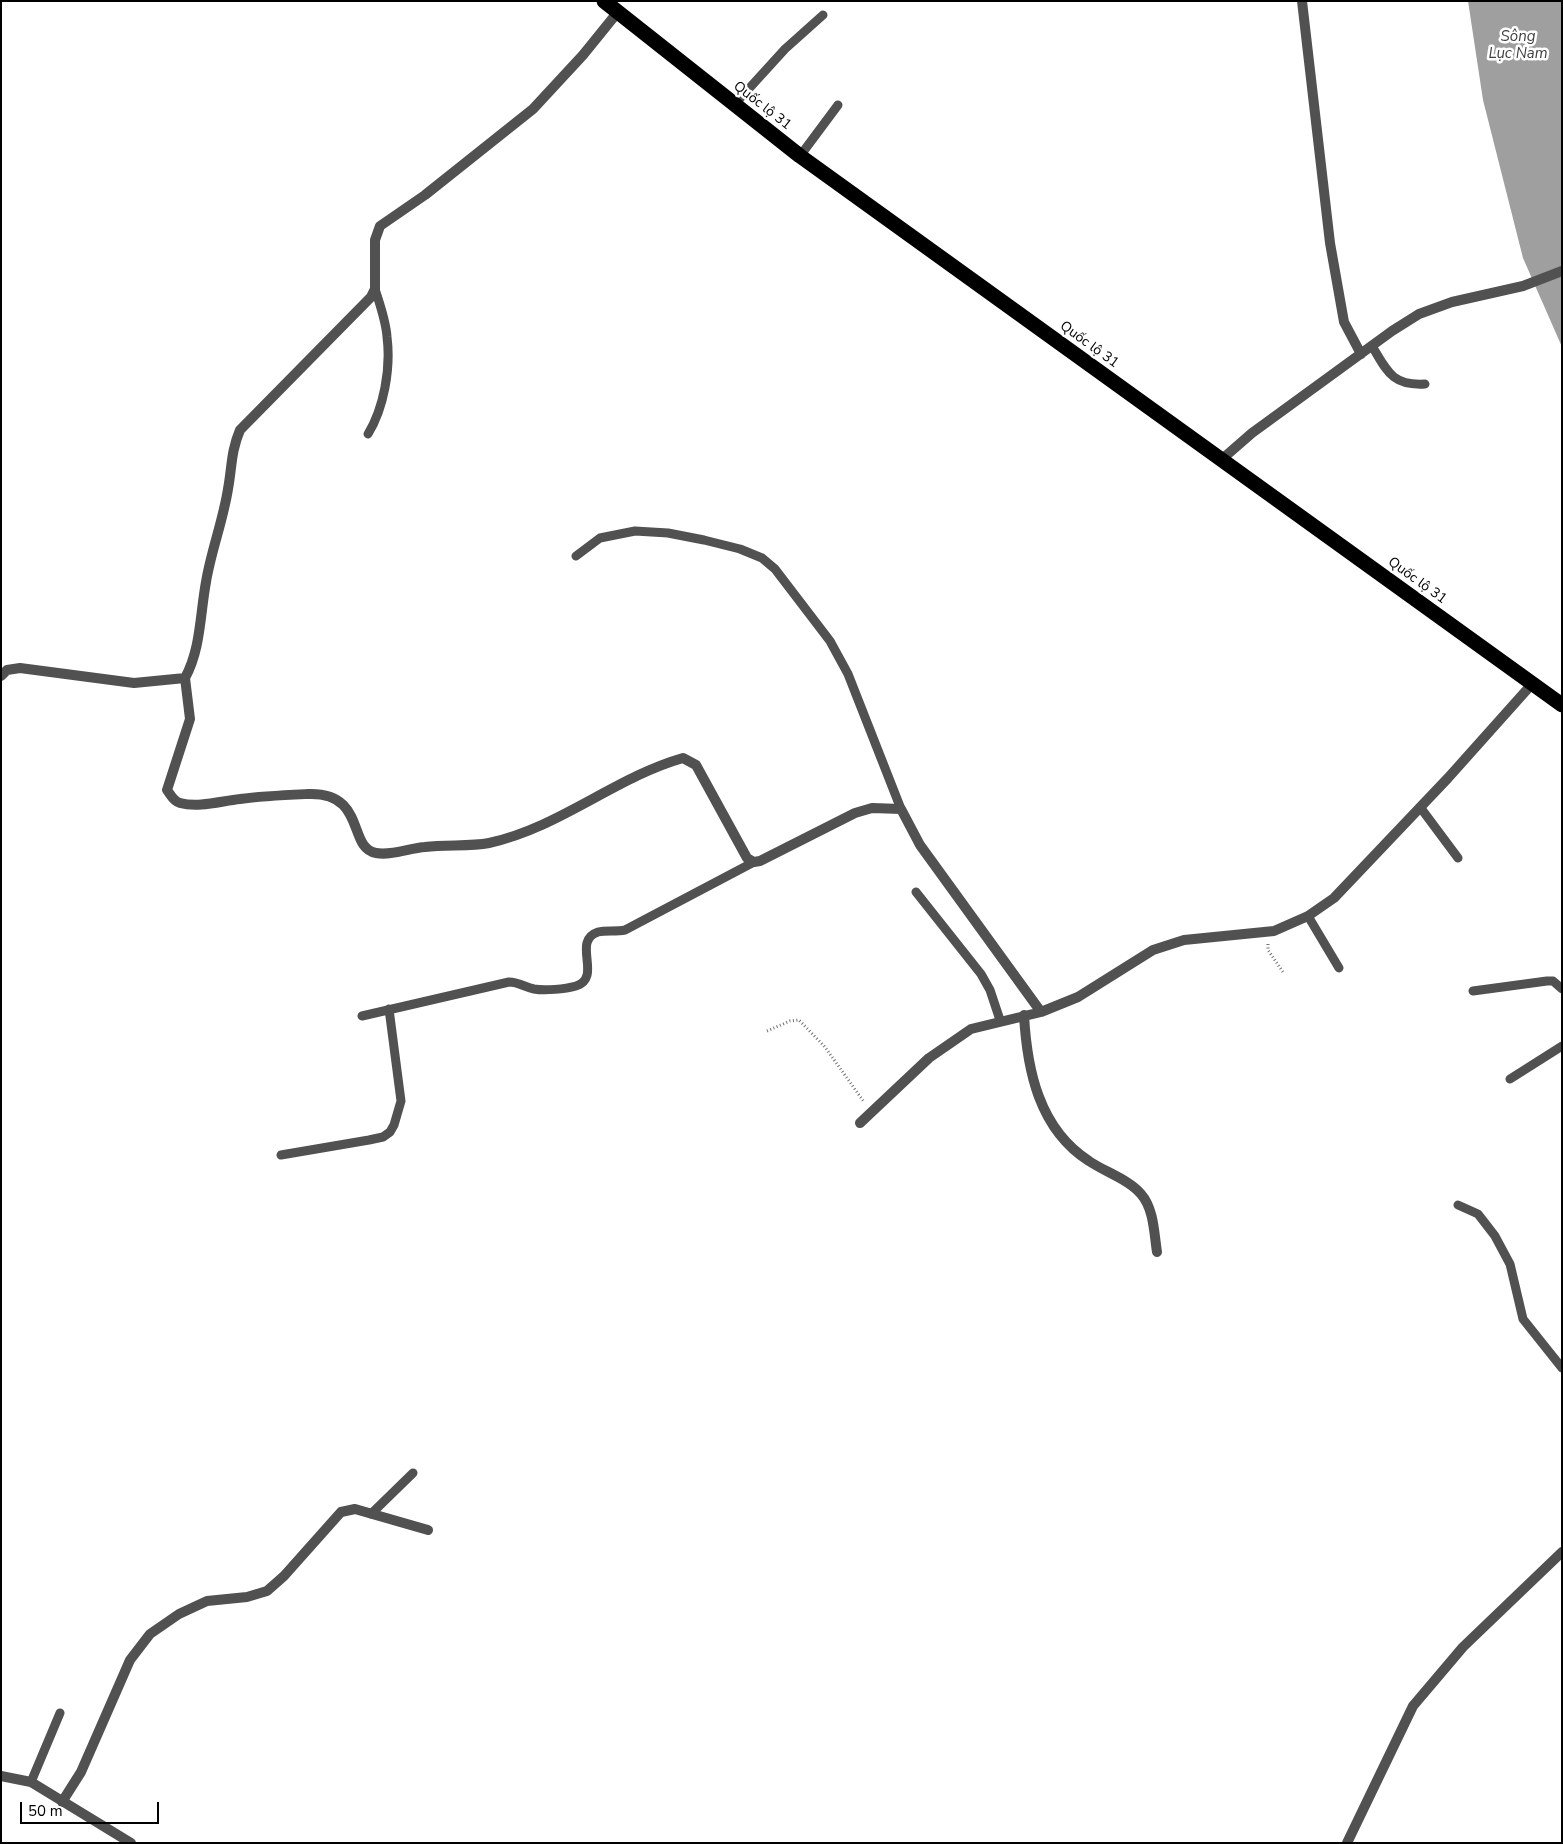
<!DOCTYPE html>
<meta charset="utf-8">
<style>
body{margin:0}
#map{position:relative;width:1563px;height:1844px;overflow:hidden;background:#fff;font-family:"Nunito Sans",sans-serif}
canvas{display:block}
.frame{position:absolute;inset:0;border:2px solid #000;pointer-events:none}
.scale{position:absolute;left:20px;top:1802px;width:139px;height:22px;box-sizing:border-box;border:2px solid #000;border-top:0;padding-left:6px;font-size:15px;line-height:18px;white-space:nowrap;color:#000;-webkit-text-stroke:4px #fff;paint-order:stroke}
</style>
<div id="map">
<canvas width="1563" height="1844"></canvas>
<div class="frame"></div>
<div class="scale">50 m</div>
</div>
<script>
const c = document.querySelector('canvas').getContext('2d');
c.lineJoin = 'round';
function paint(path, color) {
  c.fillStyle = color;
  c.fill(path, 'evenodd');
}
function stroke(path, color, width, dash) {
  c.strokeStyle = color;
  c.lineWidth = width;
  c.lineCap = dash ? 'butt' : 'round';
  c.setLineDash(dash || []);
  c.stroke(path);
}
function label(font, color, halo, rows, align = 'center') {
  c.font = font + ' "Nunito Sans",sans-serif';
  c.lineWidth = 5;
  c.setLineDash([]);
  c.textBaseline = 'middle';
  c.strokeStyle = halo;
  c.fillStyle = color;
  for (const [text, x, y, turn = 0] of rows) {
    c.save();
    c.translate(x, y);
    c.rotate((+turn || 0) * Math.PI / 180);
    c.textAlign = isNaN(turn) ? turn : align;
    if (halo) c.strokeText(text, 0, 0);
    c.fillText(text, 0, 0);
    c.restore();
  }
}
paint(new Path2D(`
 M1468,1h94v346l-39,-89 -40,-158z`), '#9f9f9f');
stroke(new Path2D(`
 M1268,944v6l15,22
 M767,1031l23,-10 9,-1 26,27 39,55`), '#737373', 3, [1, 2.5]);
stroke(new Path2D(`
 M734,105l51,-56 38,-34
 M800,156l38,-51
 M1372,346c15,25 20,40 53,38
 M368,434c16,-26 23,-66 19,-97 -1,-16 -7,-32 -12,-48
 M576,556l24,-18 35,-7 33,2 36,7 36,9 22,9 13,11 55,72 18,33 53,135
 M1420,807l38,51
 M916,892l65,82 9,16 10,30
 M1308,916l31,52
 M1473,991l74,-10h6l9,8
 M362,1016l147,-34c9,0 16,5 25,7 11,2 31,0 42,-3 27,-9 -5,-45 22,-54 8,-2 18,0 27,-2l129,-68
 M1510,1079l52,-33
 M281,1155l88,-15 14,-3 7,-5 4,-7 7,-24 -12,-92
 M1458,1205l20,9 17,22 15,28 13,55 39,49
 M371,1514l42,-41
 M31,1782l29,-69`), '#515151', 9);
stroke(new Path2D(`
 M1302,1l28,242 14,79 17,32
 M1221,460l31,-27 140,-102 27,-17 33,-12 71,-16 39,-15
 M1,676l6,-6 13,-2 114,15 51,-5c16,-29 15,-64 21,-96 5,-31 17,-61 22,-93 4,-22 3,-38 12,-59l131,-133 4,-8v-49l5,-14 45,-31 108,-86 50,-54 34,-42
 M185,678l5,41 -23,71c4,5 6,11 13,13 19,5 41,-2 60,-4 22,-3 46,-4 68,-5 59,-2 39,54 68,59 15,3 34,-5 49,-6 21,-3 44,0 64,-4 70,-15 127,-66 194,-85l13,7 51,93 7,4 6,-1 95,-48 17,-5 29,1 19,36 121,167
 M1024,1015c3,55 15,114 65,146 16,11 39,18 52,33 13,15 13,39 16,58
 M860,1123l69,-65 42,-29 70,-17 37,-15 75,-47 31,-10 90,-9 34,-15 26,-18 114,-120 84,-94
 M1,1776l30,6 100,61
 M62,1802l19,-30 49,-112 20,-26 29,-20 28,-13 40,-4 20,-6 17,-15 57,-64 14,-3 73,21
 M1347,1843l66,-137 50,-59 99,-95`), '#515151', 10);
stroke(new Path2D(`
 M604,1l196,155 762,549`), '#000', 15);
label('14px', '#000', '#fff', [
 ["Quốc lộ 31",762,106,38],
 ["Quốc lộ 31",1089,345,36],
 ["Quốc lộ 31",1417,581,36]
]);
label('italic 15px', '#404040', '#fff', [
 ["Sông",1518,37],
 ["Lục Nam",1518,54]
]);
</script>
